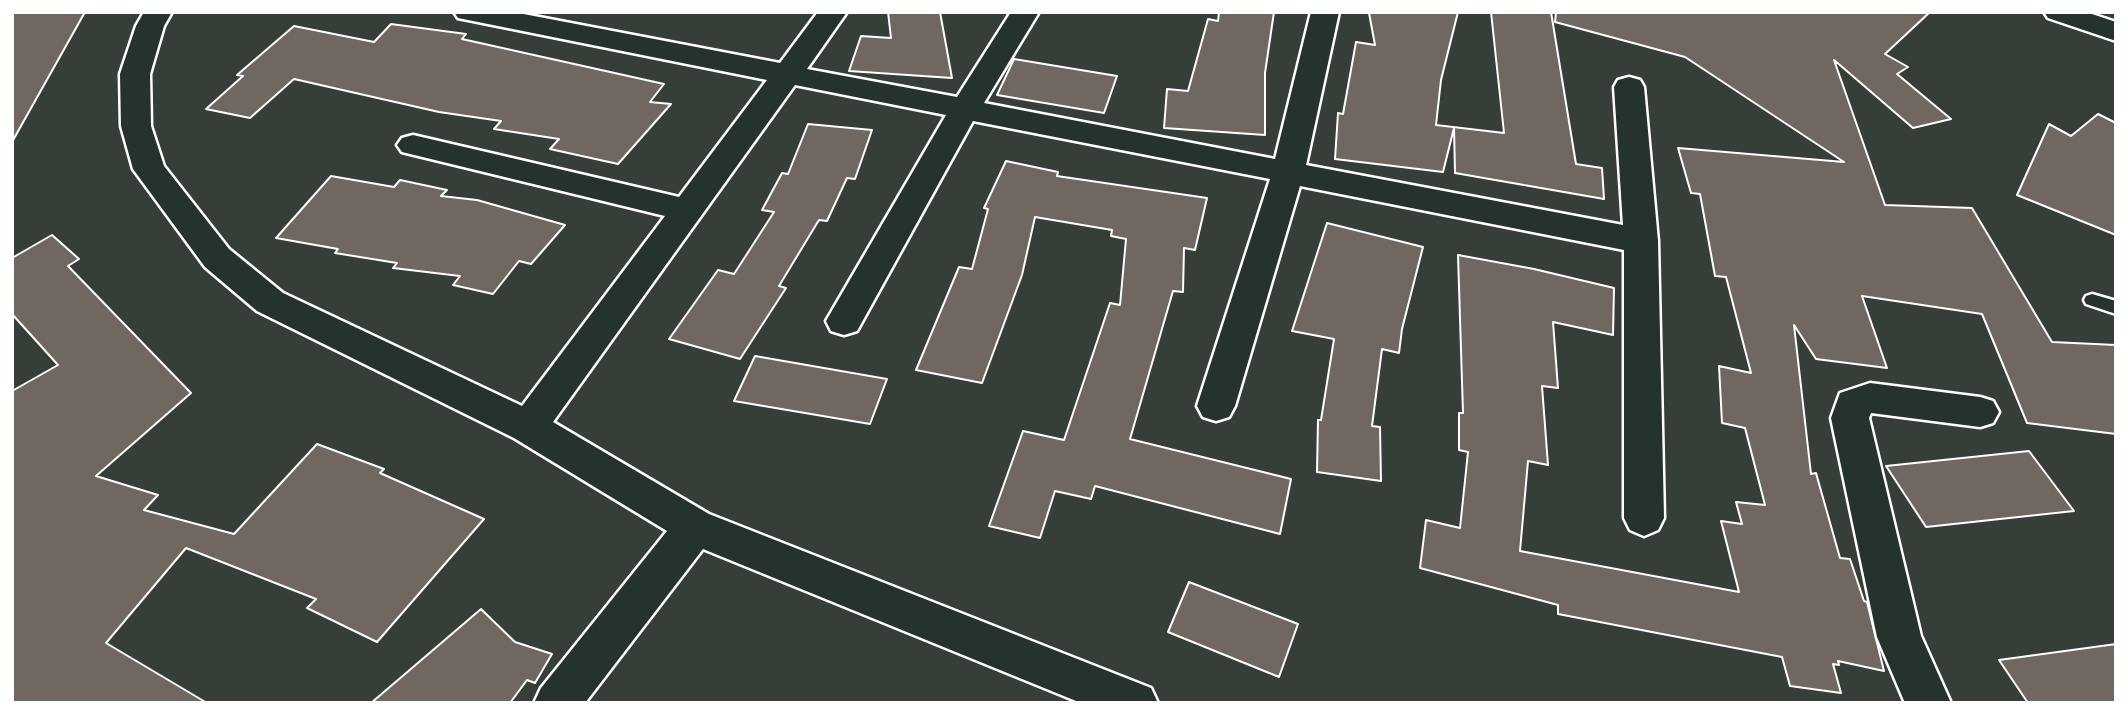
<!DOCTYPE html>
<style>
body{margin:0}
#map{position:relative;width:2128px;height:715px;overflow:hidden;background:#353e37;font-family:"Comic Neue",sans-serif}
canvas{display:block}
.frame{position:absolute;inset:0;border:14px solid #fff;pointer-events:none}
</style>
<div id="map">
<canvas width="2128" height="715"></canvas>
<div class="frame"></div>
</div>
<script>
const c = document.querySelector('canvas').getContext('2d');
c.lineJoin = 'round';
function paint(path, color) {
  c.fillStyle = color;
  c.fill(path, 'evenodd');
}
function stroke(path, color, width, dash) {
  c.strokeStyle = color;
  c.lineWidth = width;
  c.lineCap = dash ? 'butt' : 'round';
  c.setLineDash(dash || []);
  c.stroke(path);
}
const building = new Path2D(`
 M12,12h73l-73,130z
 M888,12h52l12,66 -103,-7 12,-35 30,2z
 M1219,12h55l-9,61v62l-101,-7 3,-39 21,2 20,-72 10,2z
 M1458,12l-17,68 -5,45 68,8 -13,-121h60l25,152 26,4 2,31 -149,-26 -1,-45 -11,44 -108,-13 3,-46 5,1 13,-72 19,3 -6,-32z
 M1556,12h374l-45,42 23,13 -11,7 54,45 -38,9 -79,-68 51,145 87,3 80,134 64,3v89l-89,-11 -45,-109 -120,-18 25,72 -71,-9 -22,-34 17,149 5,-1 24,85 10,1 14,42 3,1 17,69 -46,-10 1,4 -6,-1 8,29 -51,-7 -8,-29 -224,-43v-9l-138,-37 6,-48 34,8 8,-76 -9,-2v-37h4l-5,-158 76,14 80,19 -1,47 -60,-13 5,66 -16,-2 6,79 -20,-4 -8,90 219,41 -18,-71 21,3 -6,-22 29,3 -20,-77 -23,-5 -3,-57 32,7 -25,-96 -11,-1 -15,-82 -9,-1 -13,-45 166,14 -159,-105 -130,-35z
 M391,24l75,10 -4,5 202,45 -14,18 21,2 -53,60 -68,-15 9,-10 -65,-10 7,-8 -62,-9 -145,-33 -44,39 -44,-9 37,-33 -6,-1 57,-49 80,16z
 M1014,59l103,17 -13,37 -107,-18z
 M2098,114l18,9v112l-99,-40 32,-71 22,12z
 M808,124l64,6 -17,49 -8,-1 -20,43 -8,-1 -40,66 7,2 -46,71 -71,-20 49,-69 16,4 40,-62 -12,-2 20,-37 6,1z
 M1006,161l52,11 -1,4 150,22 -12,52 -11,-2 -1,44 -10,-1 -43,148 161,40 -11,55 -185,-48 -4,13 -36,-8 -15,47 -51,-12 34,-95 41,9 46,-137 10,2 6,-66 -15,-3 1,-6 -77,-13 -13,58 -40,108 -66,-13 43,-103 13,2 16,-60 -4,-1z
 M331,176l63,11 6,-7 47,10 -6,6 36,4 88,25 -34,39 -12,-3 -26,33 -40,-9 7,-9 -67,-8 4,-5 -62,-10 3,-4 -62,-11z
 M1327,223l96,24 -21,82 -3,24 -17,-4 -10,77 8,1 1,54 -64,-9 1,-52h3l13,-81 -42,-8z
 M52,235l27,24 -11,7 123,127 -95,83 62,19 -14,15 90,24 83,-90 67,25 -4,4 104,46 -107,123 -70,-34 9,-9 -130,-51 -80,95 101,60h-195v-312l46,-26 -46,-51v-56z
 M755,356l132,23 -17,45 -136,-23z
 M2029,451l45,60 -148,16 -40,-61z
 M1189,582l109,42 -19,53 -111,-45z
 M481,609l34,33 37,12 -17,29 -8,-3 -17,23h-139z
 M2116,644v59h-88l-29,-43z`);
paint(building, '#706860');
stroke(building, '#fff', 2);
const lane = new Path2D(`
 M2092,294l24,7v13l-30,-10 -2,-4 2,-4z`);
const street = new Path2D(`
 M144,12h28l-8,14 -14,48 1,52 13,40 65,83 54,44 239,113 143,-190 -263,-64 -5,-7 5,-7 11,-3 266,62 88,-117 -299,-60 -10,-2 -4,-6h59l267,51 38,-51h29l-40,57 150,28 54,-85h28l-55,91 291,56 36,-147h28l-33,153 317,60 -9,-138 4,-7 11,-3 11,3 4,7 14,154 6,277 -6,12 -14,6 -14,-6 -6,-12v-268l-324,-64 -65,220 -6,11 -13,4 -13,-4 -6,-11 73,-227 -297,-58 -116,210 -13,4 -13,-4 -5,-10 120,-206 -151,-30 -242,337 156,92 442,174 7,15h-77l-378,-154 -118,154h-51l7,-15 126,-157 -153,-93 -257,-127 -52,-44 -72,-98 -12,-43 -1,-52 16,-48z
 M2044,12h42l30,10v19l-68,-23z
 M1870,383l110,14 13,4 6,11 -6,11 -13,4 -109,-14 -2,5 52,218 30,67h-46l-28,-66 -46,-219 9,-25z`);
stroke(lane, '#fff', 5);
stroke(street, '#fff', 5);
paint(lane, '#26332d');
paint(street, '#26332d');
</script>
